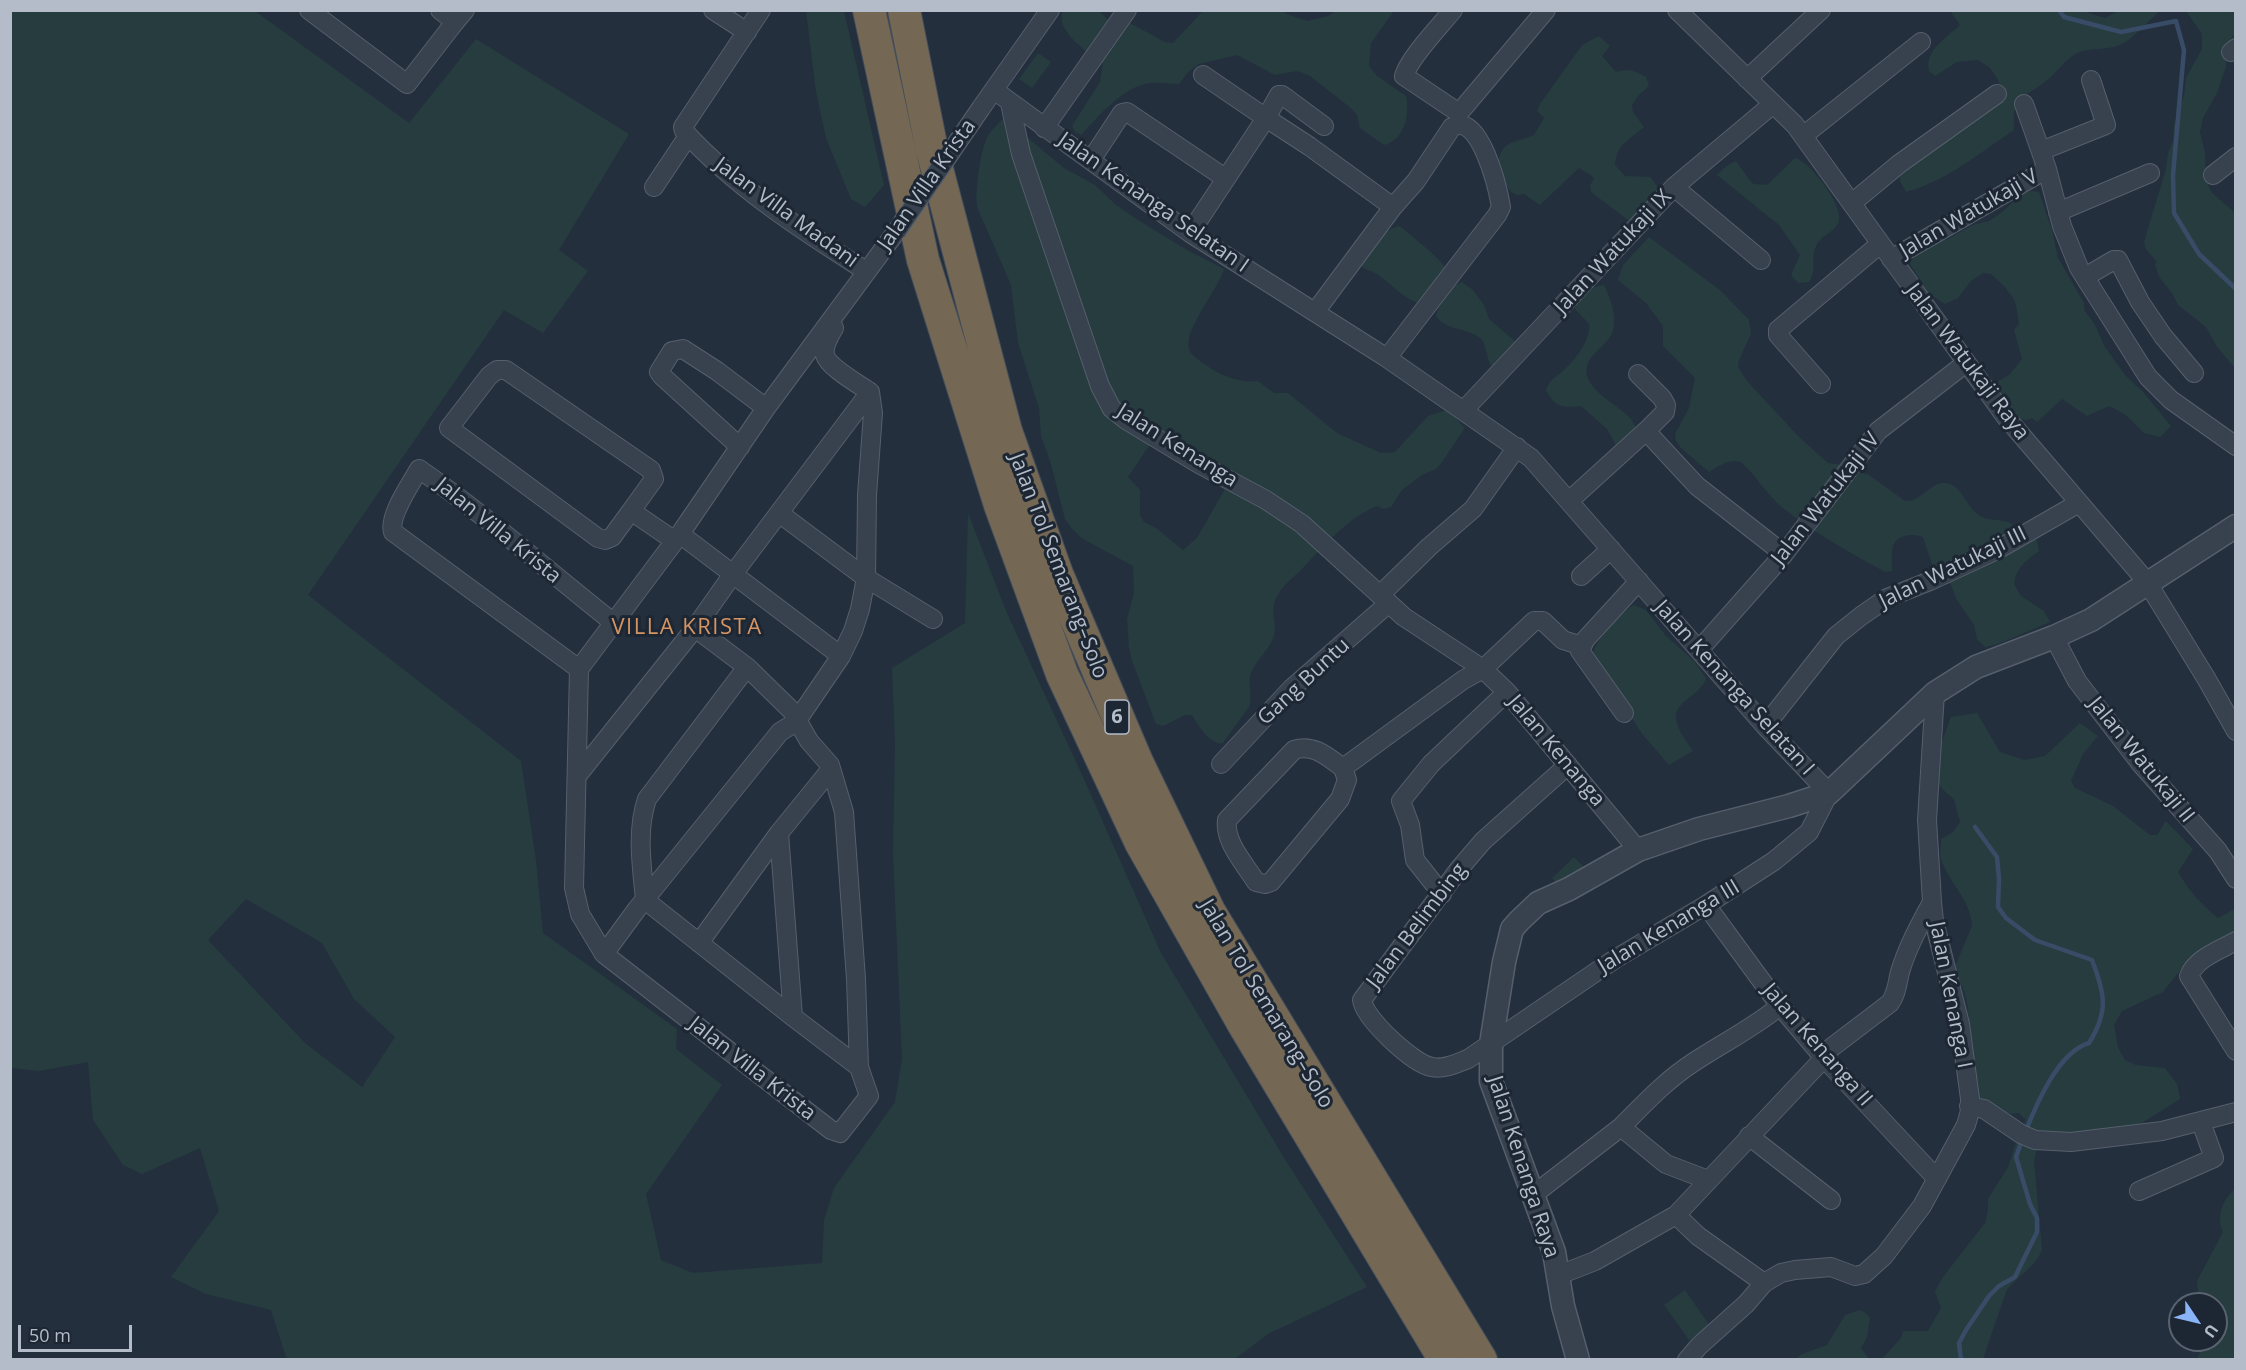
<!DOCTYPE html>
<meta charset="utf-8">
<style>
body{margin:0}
#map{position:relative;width:2246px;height:1370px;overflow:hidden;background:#242f3e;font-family:"Open Sans",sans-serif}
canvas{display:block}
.frame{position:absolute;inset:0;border:12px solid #b4bcc9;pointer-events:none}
.north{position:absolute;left:2168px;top:1292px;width:60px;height:60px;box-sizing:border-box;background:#1d2633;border:2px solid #59626f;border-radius:50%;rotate:125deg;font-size:16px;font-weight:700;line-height:24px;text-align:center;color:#b4bcc9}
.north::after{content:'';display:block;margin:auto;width:21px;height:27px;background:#8ab4f8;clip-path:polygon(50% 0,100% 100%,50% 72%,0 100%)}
.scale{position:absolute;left:18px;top:1325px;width:114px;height:27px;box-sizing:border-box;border:3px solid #b4bcc9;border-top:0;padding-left:8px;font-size:18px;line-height:21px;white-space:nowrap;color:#b4bcc9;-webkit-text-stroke:4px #1d2633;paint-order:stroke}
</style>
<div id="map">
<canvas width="2246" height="1370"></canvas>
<div class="frame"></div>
<div class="north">U</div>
<div class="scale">50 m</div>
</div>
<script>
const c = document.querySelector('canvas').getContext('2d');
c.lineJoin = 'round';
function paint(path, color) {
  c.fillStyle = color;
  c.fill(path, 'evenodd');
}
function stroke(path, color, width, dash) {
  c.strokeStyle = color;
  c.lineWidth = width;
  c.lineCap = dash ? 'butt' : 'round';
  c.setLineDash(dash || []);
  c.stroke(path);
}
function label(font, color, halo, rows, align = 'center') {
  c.font = font + ' "Open Sans",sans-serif';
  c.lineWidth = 6;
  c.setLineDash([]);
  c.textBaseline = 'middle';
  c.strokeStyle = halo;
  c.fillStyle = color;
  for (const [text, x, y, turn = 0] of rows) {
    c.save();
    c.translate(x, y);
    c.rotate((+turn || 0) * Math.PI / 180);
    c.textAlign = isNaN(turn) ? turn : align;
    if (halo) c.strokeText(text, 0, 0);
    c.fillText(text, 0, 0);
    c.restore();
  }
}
paint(new Path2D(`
 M10,11h245l154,112 67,-84 153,95 -70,116 29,21 -45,62 -39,-23 -196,285 213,166 15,99 7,73 134,96 -1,20 46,36 -76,109 15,66 32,13 129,-10 2,-43 10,-32 61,-86 7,-43 -9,-205 2,-110 -3,-76 73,-45 3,-110 38,98 78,168 77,174 125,208 81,126 -99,47 -33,25 -948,1 -16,-50 -65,-16 -35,-17 48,-66 -19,-63 -58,26 -19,-9 -30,-45 -5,-58 -49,9 -28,-3zM246,899l76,44 32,56 41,38 -33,50 -57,-44 -97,-103z
 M806,11h38l40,174 -19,22 -14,-8 -25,-61 -10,-46z
 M1063,11h36l12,11 15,-1 39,21 8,1 30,-32h80l4,3 20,7 21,-5 8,-5h58l-23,32 -2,23 8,10 29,20c4,18 -1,44 -22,49l-24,-17 -3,-13 -5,-6 -42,-33 -13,-5 -22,4 -38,-20 -38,9 -11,8 -9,12c-9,0 -19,-2 -28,-1 -28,3 -52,33 -70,52l-6,-3 -3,-6 28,-44 3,-19c-14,-8 -50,-35 -40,-52z
 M1950,11h133l22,7 13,-7h42c-11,9 -26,27 -38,33 -13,7 -32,3 -45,9 -13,7 -20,20 -31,28 -23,19 -34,12 -32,49 -34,23 -68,51 -108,62l-6,-11v-7l99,-71v-22l-9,-13 -12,-8 -21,2 -22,14 -6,-5c-5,-20 17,-33 31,-46z
 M2186,11h48l1,22 -9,14v20l-9,26 -14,25 -3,14 5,21 1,28 6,12 23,20v155l-18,-21 -11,-20 -28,-22 -6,-12 -13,-16 -4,-13 2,-2 -11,-13 -2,-7 22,-73 2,-16 5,-12 1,-17 10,-28 2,-18 16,-29v-15z
 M1599,36l11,10 -8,10 14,16c12,-4 19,-1 30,5l3,9 -11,10 -6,9 1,7 11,15c-14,12 -28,18 -29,38l10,11 25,1 12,15 -30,31 -41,-31 -1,-7 4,-6 -2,-3 -13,-8 -39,37 -16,-11 -7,1 -6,-3 -15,-22c6,-31 13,-25 38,-35l10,-17 -7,-7 3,-7 42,-59z
 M1038,53l13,9 -19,26 -13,-9z
 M1004,118l60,50 31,17 21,20 22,15 49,30 37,19c-6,21 -41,61 -35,80 3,8 15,14 21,19 14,9 32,15 48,13l16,12h14l49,40 44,20 14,-1 33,-36 19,-6 18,18 -23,34 -6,7 -14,6 -20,15 -11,17 -8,2 -6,-3c-31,13 -53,40 -76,64 -10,10 -21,17 -26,31 -5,13 4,27 -3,40 -6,12 -18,21 -22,35 -2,10 3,21 -1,31l-27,37c-15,-3 -22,-16 -30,-29h-7l-22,11 -7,-2 -24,-63 -3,-13 -2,-29 7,-26 -1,-27 -50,-27 -10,-9 -8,-11 -14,-55 -10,-28 -2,-28 -21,-65 -7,-58 -34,-78c-2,-15 3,-58 11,-71 4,-7 10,-12 16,-18zM1159,431l74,44 -36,63 -14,12 -27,-22 -12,-6 -4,-7v-25l-12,-13z
 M1795,158c15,3 52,51 43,66 -5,9 -18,12 -22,22 -6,13 2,22 -7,36l-11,1 -7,-8 9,-20 -21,-30 -62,-50 9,-9 10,-5 15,21 3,2 13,1z
 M2032,191l7,1 13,38 6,28 26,45v7l10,13 11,24 20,28 18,17 28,34 -11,11 -16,-4 -18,-18 -17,-9 -22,10 -25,-17 -25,23 -5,-4 -6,2 -7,-2 -22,-29v-7l13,-8 12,-15 -8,-29 5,-6 -3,-19 -3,-7 -9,-12 -13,-12 -8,-1 -12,8 -13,17 -13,6 -17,-11 -19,-31 18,-16 21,-7 25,-14 16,-4 12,-8 22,-20z
 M1400,226l33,28 15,16 -29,33c-16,-4 -28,-20 -42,-29 -6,-4 -12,-3 -17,-10 8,-12 25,-37 40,-38z
 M1649,237l72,54 28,29 2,14 -12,26 -1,7 9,14 53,57 28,25 14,2 27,10 36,26c15,1 23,-15 36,-18 18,-3 24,20 34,29 14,12 22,5 35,11 9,4 18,12 27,17l2,11c-13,9 -23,17 -25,33l7,12 23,15 6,11 -52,22 -13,3 -8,-8 -3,-14 -17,-25 -7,-17 -17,-16 -10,-30c-9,-4 -26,-3 -30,9 -2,7 -1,17 -1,25l-7,1c-34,-19 -71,-39 -102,-64 -16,-13 -26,-31 -41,-45 -11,-6 -23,3 -33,9l-28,-24 -5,-7 -1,-7 14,-26 6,-30 -32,-32v-20l-17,-23 -28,-23 5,-15z
 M1462,282l11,8 11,15 5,14 28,24 -24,25c-8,-9 -5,-25 -14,-31 -13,-9 -34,-7 -43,-21 4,-13 14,-30 26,-34z
 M1604,285c6,13 13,30 9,45 -4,17 -31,25 -26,46 4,15 29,29 40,39 5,4 7,10 10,15l-19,19 -11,-20 -26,-23c-18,2 -26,2 -35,-16 4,-12 11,-13 19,-21 11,-10 26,-30 24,-45l-14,-15c1,-15 15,-22 29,-24z
 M1634,605l12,5 20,26 28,25 12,17c-5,19 -36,23 -29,45 2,9 11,20 16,28l-24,14 -27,-31 -50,-79c4,-14 29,-43 42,-50z
 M1977,713l23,39 24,8 21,-4 35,-33 18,13 -15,18 -12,27 4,7 38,18 37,29h7l9,-14 27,28 -15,23c11,19 23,32 40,46l17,-9v25l-53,34 -19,24 -41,19 -8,14 4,22 7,13 11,5 29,3 12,16 3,15 -38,24 -35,12h-61l-10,17 -2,9 8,88c-5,18 -26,27 -36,43l-23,67 -102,1 20,-22 2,-7h25l13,-23 -6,-17 8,-14 42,-54 3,-13v-11l20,-32 12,-37 6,-10 -7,-7 -9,1 -30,-14c-3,-14 -8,-28 -9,-42 -3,-31 2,-62 -18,-87l19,-45c-1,-25 -21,-41 -30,-64 -3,-6 -1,-16 -1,-23l12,-7 7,-10 -6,-23 -11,-9 -5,-7v-31l13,-35z
 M1574,857l9,9 -22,21 -9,-9z
 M2235,1189v170h-38l5,-11 -2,-8h16v-36h-17l-2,-23 26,-49c-7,-15 -1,-32 12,-43z
 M1685,1290l25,36 -21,14 -25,-35z
 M1860,1310l6,3 4,5 -3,19 -6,11 8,11h-73l6,-5 25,-9 18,-30z`), '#263c3f');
stroke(new Path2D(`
 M2059,10l5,7 57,15 55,-11 8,29 -11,125 1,38 25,41 37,35
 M1975,827l22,30 2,22 -1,28 8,11 29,22 57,20c13,34 17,51 -3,83 -31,9 -53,62 -64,90
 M1961,1360l-2,-17 7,-13 23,-34 10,-10 16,-9 22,-45v-14l-7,-14 -14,-47 6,-17`), '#394c67', 4.5);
const minor = new Path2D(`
 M309,10l98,74 48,-62
 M440,10l15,12 10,-12
 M713,10l34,22
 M761,10l-78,117 1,4c51,56 119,100 182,140
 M1453,10c-13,16 -44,48 -49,66l55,37 87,-103
 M1677,10l118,115 210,291 142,166 59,96 30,53
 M2231,52l5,-4
 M1203,75l63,43 13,-23h3l42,31
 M1747,79l74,-69
 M994,90l196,143 197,125 144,100 234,268 64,67 -20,39 -35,29 -68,44 -91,54 -147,100c-11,4 -24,11 -36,8 -19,-3 -68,-49 -70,-67l97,-131 24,-28 85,-76
 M1010,103l11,51 79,232 12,23 14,11 73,44 67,36 36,24 102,93 79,52 24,23 131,158
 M2024,104l23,65 15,57 17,42 69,109 23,23 65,46
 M981,108l69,-98
 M1044,128l83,-118
 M1803,136l118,-94
 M2041,151l65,-26 -15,-45
 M1091,160l31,-47 5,-1 98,66
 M2213,175l23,-18
 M654,187l34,-51
 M1674,187l87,73
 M1852,203l47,-39 98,-70
 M2058,212l92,-39
 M1190,233l76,-115 43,28 84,61
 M1891,259l156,-90
 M2085,277l29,-17h4l22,42 23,34 31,37
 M1315,312l78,-105 23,-26 36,-54c28,-16 46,62 49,80l-4,8 -110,143
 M834,328c-4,7 -11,18 -9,27 3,12 35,30 45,37
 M1638,374l24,24 4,7 -1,7 -19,19
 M1821,384l-43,-49v-5l102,-86
 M1463,411l211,-224 99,-83
 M740,447l-78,-71 -3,-4 13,-21 11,-2 34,22 49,37
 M1569,501l77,-70 51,55 87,68
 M631,511l23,-32 -3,-9 -145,-100h-9l-8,6 -40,52 149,110 7,2 7,-3 19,-26 44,30
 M779,513l87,65 67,41
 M680,534l161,122
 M1581,576l30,-27
 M1380,595l49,-48 44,-38 44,-62
 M2054,637l23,44 63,82 78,88 18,28
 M1699,650l85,-96 94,-123 88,-68
 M747,667l-100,132c-11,32 -5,68 -2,101l148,117 66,50
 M579,669l-186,-137c-5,-16 18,-48 26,-63 68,47 130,103 195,154
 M1624,713l-44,-62 5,-11 54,-59
 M1765,726l71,-90 25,-20 26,-18 43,-17 67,-31 82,-47
 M1221,764l71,-76 97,-85
 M1343,768l4,12 -7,19 -69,83 -6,2 -9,-2c-11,-18 -32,-40 -29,-62l67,-70c19,-7 34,7 49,18l120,-88 20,-11 51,-48h9l20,19 19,6
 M577,776l118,-148 38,-54 137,-182 3,21 -6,82 -1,83 -6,31 -7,22 -12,25 -45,66 -16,10 -143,177 -33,45 -24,-40 -6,-26 5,-219 101,-135 86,-126 130,-176
 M779,833l14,184
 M1442,894l-27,-34 -5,-35 -9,-24 30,-37 76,-72
 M1706,905l74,101 44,52 113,121
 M2236,941c-16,9 -40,17 -47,35l47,75
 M699,943l80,-110 52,-64
 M604,954l227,176 9,3 29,-37 -10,-29 -3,-88 -12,-167 -14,-47 -21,-24 -17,-30 -45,-44 -52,-39
 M1823,1054l67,-51c7,-10 7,-19 10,-31 7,-24 20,-48 32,-70
 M1969,1106l15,3 37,25 14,6 36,2 91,-11 74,-19
 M1621,1127c23,-23 45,-47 73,-65 29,-19 59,-34 86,-56
 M1749,1136l82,64
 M2139,1191l75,-33 -13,-36
 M1533,1195l88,-68 45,37 42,16
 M1676,1215l22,21 66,47
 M1559,1275l36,-14 81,-46 148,-157
 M1687,1360l12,-14 47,-42 18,-21 17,-10 14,-3 36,-3 24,9 9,-2 20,-18 38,-50 44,-81 4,-14v-12l-10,-75 -26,-103 -2,-19 -5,-82 8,-127`);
const tertiary = new Path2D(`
 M1578,1360l-15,-54 -9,-54 -63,-171v-37l13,-82 8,-33 7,-8 19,-18 31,-14 69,-39 61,-21 90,-23 40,-13 106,-100 41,-26 78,-30 37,-17 145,-94`);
const motorway = new Path2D(`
 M869,10l54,250 77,245 62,169 79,169 103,182 201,335
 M904,10l28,140 74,281 51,143 80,188 72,149 272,449`);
stroke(minor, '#565f6c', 20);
stroke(tertiary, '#565f6c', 25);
stroke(motorway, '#434c59', 34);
stroke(minor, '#38414e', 18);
stroke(tertiary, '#38414e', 22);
stroke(motorway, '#746855', 32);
const minorBridge = new Path2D(`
 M896,232l85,-124`);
stroke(minorBridge, '#565f6c', 20, []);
stroke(minorBridge, '#38414e', 18);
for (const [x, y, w] of [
 [1117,717,24]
]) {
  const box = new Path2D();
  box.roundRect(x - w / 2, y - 17, w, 34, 4.5);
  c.fillStyle = '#1d2633';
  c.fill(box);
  stroke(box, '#b4bcc9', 1.5);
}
label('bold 20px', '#b4bcc9', null, [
 ["6",1117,717]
]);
label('21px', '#b4bcc9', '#1d2633', [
 ["Jalan Villa Krista",927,185,-55],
 ["Jalan Kenanga Selatan I",1153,203,35],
 ["Jalan Villa Madani",786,213,36],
 ["Jalan Watukaji V",1969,214,-30],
 ["Jalan Watukaji IX",1613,252,-47],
 ["Jalan Watukaji Raya",1967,362,53],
 ["Jalan Kenanga",1177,446,32],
 ["Jalan Watukaji IV",1826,499,-52],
 ["Jalan Villa Krista",498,531,39],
 ["Jalan Tol Semarang–Solo",1058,566,69],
 ["Jalan Watukaji III",1953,568,-26],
 ["Gang Buntu",1304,682,-43],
 ["Jalan Kenanga Selatan I",1734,688,48],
 ["Jalan Kenanga",1556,751,50],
 ["Jalan Watukaji II",2141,760,51],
 ["Jalan Belimbing",1417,926,-53],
 ["Jalan Kenanga III",1669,927,-31],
 ["Jalan Kenanga I",1950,995,79],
 ["Jalan Tol Semarang–Solo",1266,1004,59],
 ["Jalan Kenanga II",1817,1045,49],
 ["Jalan Villa Krista",752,1069,38],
 ["Jalan Kenanga Raya",1523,1167,72]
]);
c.letterSpacing = '1.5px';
label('22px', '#d59563', '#1d2633', [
 ["VILLA KRISTA",687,628]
]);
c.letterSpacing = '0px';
</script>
